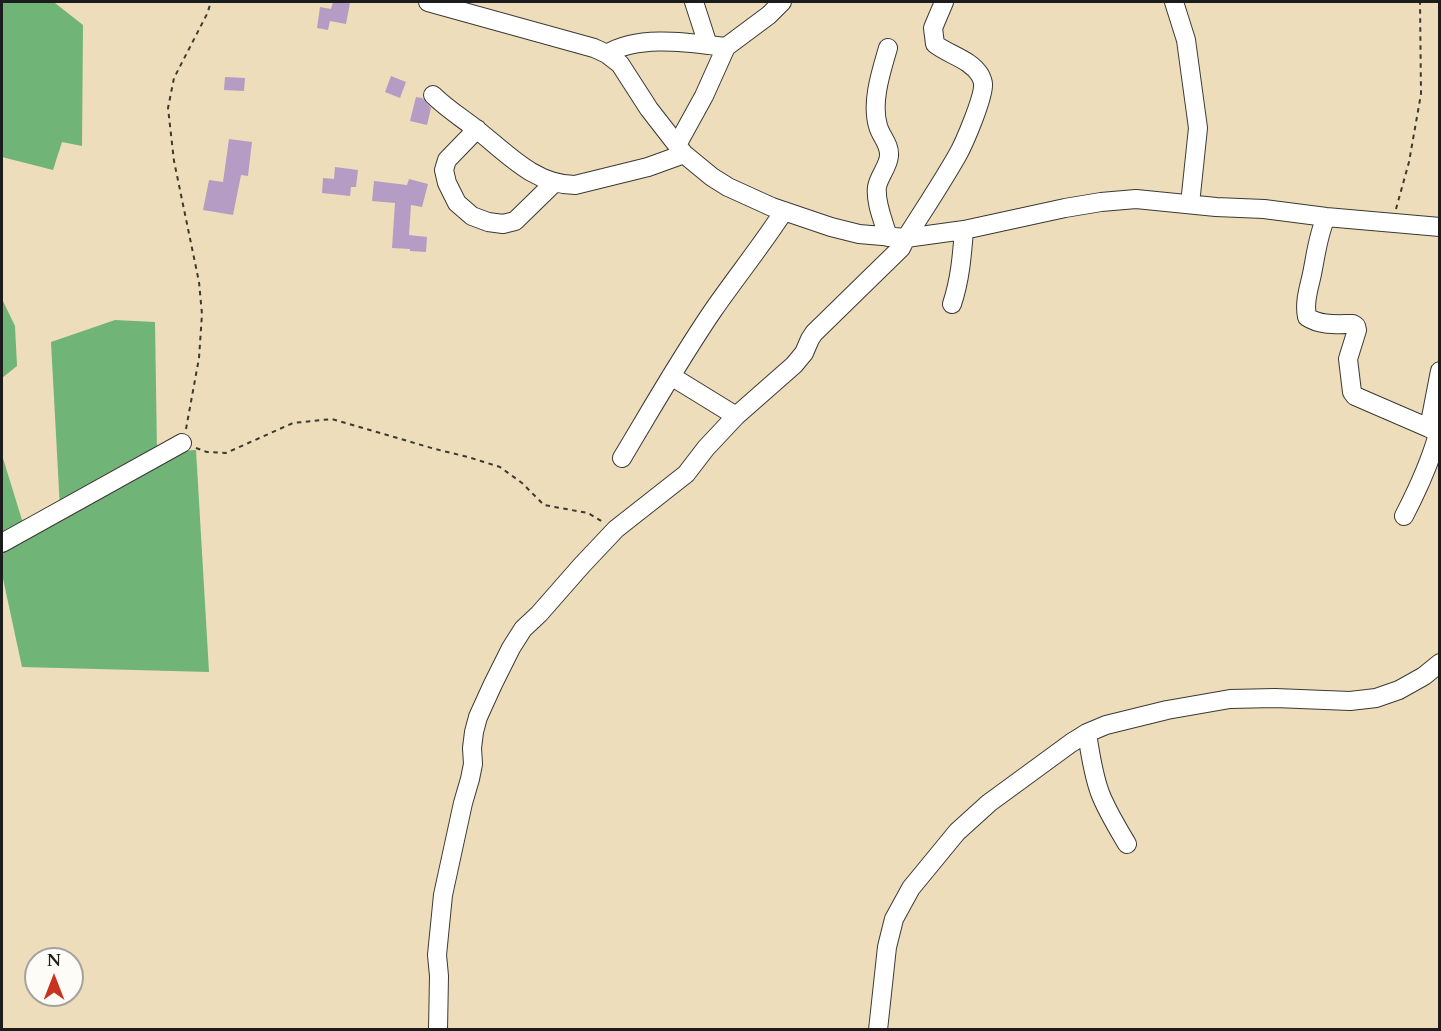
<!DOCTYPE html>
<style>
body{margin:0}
#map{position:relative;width:1441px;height:1031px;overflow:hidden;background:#edddba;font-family:Cardo,serif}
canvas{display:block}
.frame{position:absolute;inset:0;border:3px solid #1c1c1c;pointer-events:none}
.north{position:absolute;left:24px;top:947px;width:60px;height:60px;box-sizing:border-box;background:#fdfcf7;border:2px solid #a3a29f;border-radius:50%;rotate:0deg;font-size:16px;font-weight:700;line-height:24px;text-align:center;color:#1c1c1c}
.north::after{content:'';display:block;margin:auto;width:21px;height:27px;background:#c8321e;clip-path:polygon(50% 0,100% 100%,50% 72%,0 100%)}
</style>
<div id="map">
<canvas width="1441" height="1031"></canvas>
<div class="frame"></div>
<div class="north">N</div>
</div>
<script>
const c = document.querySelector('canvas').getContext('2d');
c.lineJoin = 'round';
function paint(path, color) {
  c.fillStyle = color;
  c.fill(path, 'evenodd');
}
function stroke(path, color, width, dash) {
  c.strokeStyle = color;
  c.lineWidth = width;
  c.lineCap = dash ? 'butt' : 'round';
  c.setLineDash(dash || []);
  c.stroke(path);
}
paint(new Path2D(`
 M2,2h46l7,1 28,22 -1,121 -20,-4 -9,28 -51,-13z
 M2,299l13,27 2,40 -15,12z
 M115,320l40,2 2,130 39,-2 13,222 -187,-5 -20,-93v-119l20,65 38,-11 -9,-167z`), '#70b478');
paint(new Path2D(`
 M333,2l17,1 -4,21 -16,-3 -2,9 -11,-2 3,-21 11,2z
 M391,76l15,6 -6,16 -15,-6z
 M225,77l20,1 -1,13 -20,-1z
 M416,97l6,1 9,10 -4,17 -17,-4z
 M229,139l23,3 -4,34 -7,-1 -8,40 -30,-5 6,-30 14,2z
 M335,167l23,3 -2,17h-5l-1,9 -28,-3 1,-15 11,1z
 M409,179l19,5 -6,23 -11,-2 -2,30 18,2 -1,15 -16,-1v-2l-18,-1 3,-45 -23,-2 2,-20 33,4z`), '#b49cc4');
const minor = new Path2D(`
 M428,2l166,46 13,6 13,10 29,45 35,45 28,23 16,10 44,20 59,20 28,7 47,4 58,-8 101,-22 36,-6 35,-3 80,8 48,2 62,8 114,10
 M694,2l14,43
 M1174,2l12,38 12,88 -8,76
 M888,48c-7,24 -17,54 -10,78 3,11 12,18 11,30 -1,11 -10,20 -12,31 -2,16 7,35 11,50
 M607,54c32,-20 84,-11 119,-7l43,-32 13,-13
 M433,95c13,13 29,23 43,34 30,23 58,56 99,56l73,-18 36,-13
 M477,129l-30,31 -3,10 3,13 10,20 15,13 16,6 15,2 12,-3 40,-39
 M677,145l27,-49 22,-49
 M1326,217c-8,18 -10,37 -14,57 -3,14 -8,28 -5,43 14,9 30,7 46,7l3,2 1,4 -9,29 4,33 3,4 74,32 11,6
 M952,304c8,-24 10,-48 12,-74
 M671,376l65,40
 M1429,428l11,-57
 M622,458c30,-50 59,-101 92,-149 23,-33 48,-64 70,-98
 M1404,516c14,-27 26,-53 34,-82
 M2,543l180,-100
 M1087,733c3,20 6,41 13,60 7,18 17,34 27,51
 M438,1030l1,-54 -2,-21 6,-60 20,-92 7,-24 3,-15 -1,-16 2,-16 4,-15 15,-33 18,-36 12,-19 16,-15 43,-49 34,-36 70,-55 20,-26 30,-32 58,-51 10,-12 6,-14 4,-6 87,-85 5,-10c17,-27 35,-54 51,-82 7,-12 27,-59 26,-72 0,-3 -2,-7 -3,-9 -10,-16 -31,-20 -45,-31l-2,-16 11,-26
 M878,1030l9,-83 7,-28 17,-31 46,-56 32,-29 82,-60 16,-10 19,-8 61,-15 63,-11 45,-1 75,3 26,-3 23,-8 25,-14 16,-13`);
stroke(minor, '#3b3934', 20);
stroke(new Path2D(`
 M1396,209l13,-47 12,-68 -1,-92
 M186,429l13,-71 3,-44 -3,-32 -25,-121 -6,-53 6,-30 33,-64 4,-12
 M196,448l11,4 19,1 67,-30 39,-4 103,30 33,8 32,10 22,16 22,22 44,8 15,9`), '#3b3934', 2, [4.5, 4.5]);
stroke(minor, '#fff', 18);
</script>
